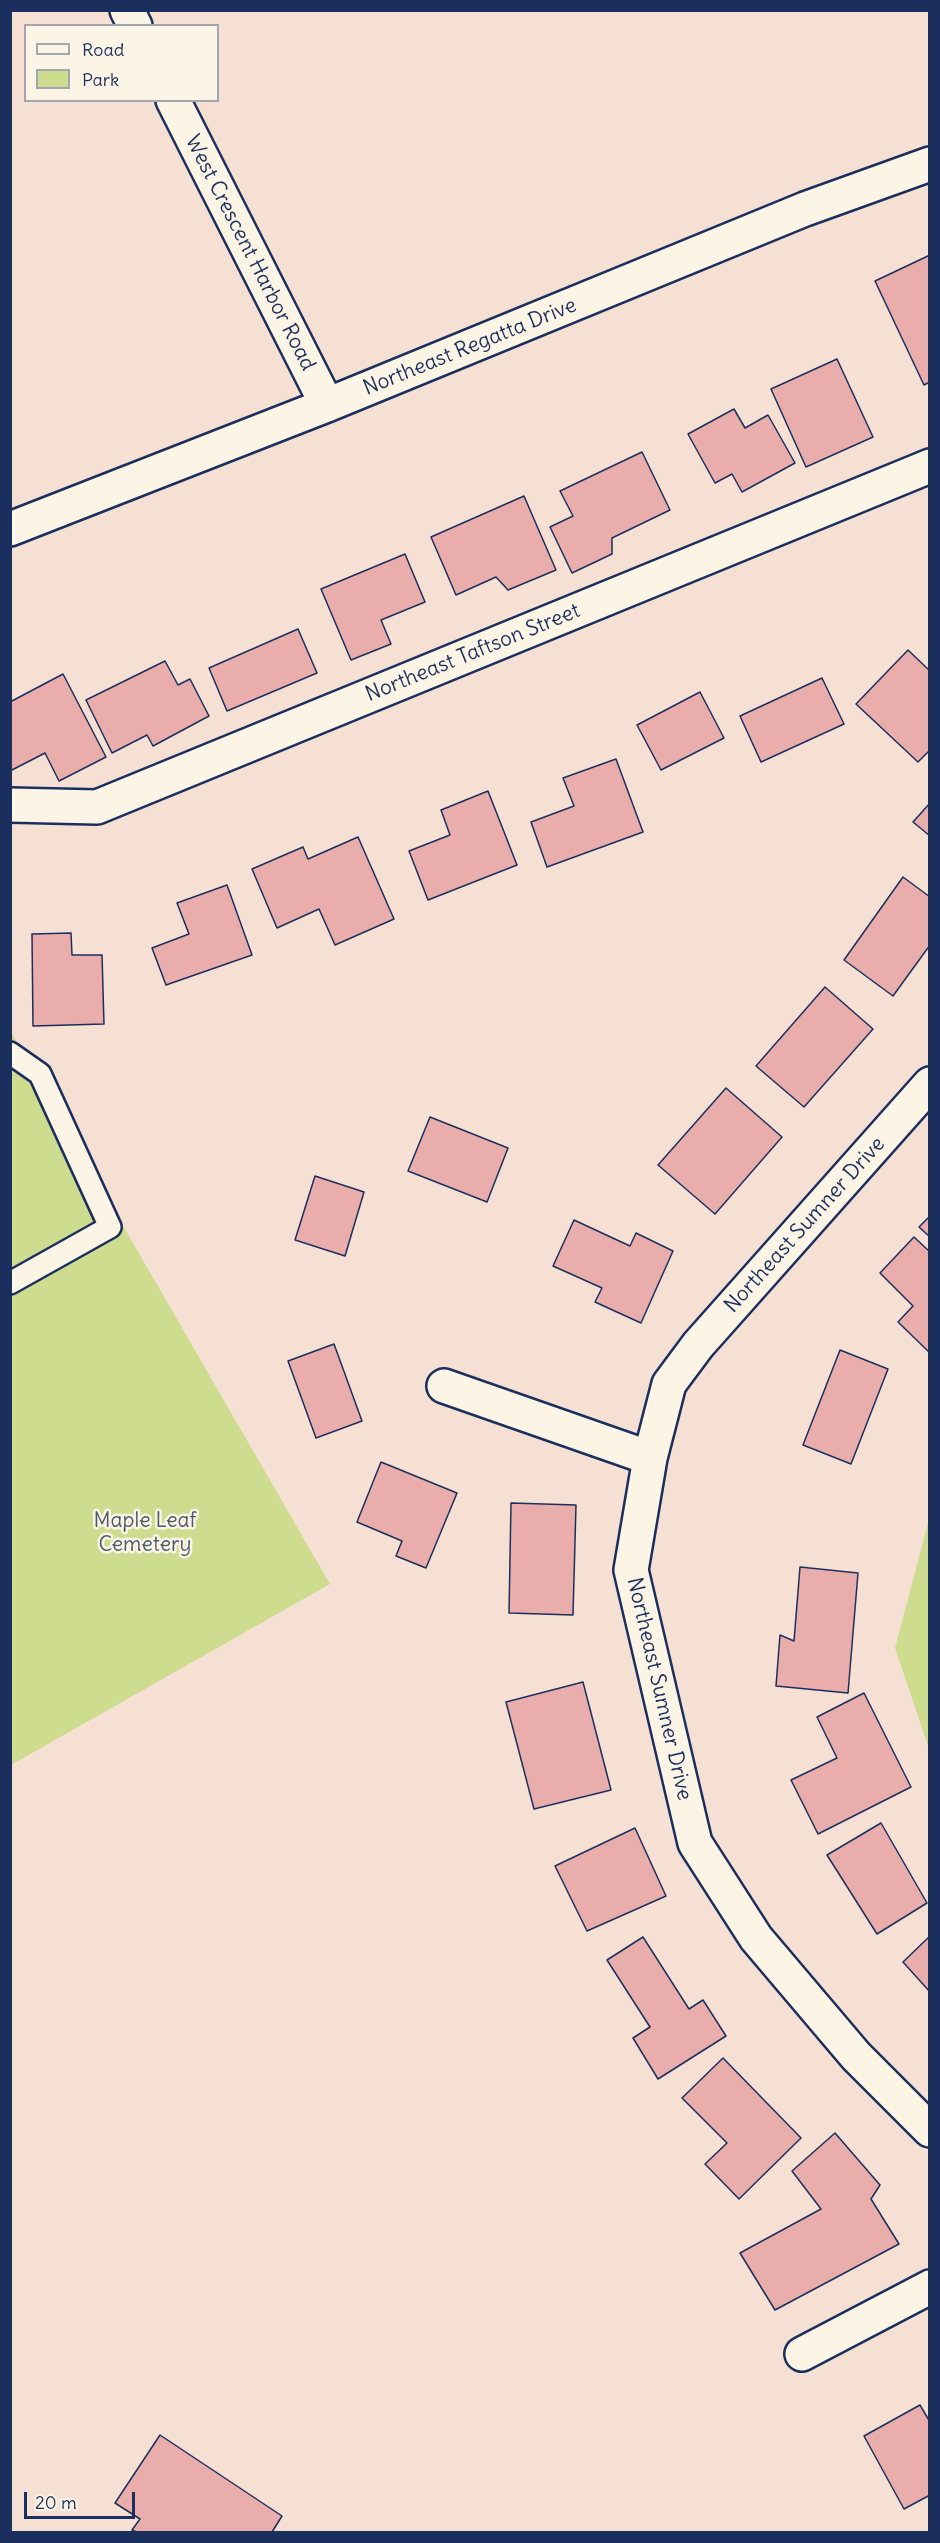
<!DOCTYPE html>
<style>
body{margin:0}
#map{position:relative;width:940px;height:2543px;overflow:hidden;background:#f6e0d4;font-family:Delius,sans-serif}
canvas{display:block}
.frame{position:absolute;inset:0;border:12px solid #1b2f5e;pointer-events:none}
.legend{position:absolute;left:24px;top:24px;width:195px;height:78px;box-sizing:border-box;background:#fcf5e5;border:2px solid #a2a6af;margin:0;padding:8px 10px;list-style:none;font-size:18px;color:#1b2f5e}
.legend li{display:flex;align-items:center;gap:12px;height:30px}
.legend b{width:30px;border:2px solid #a2a6af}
.scale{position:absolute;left:24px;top:2492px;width:111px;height:27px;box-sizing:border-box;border:3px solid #1b2f5e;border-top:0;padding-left:8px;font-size:18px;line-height:21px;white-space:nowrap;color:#1b2f5e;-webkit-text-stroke:4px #fcf5e5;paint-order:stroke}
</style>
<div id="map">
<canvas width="940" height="2543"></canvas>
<div class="frame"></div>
<ul class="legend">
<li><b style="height:8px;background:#fcf5e5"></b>Road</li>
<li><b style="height:16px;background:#cedc8f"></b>Park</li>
</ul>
<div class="scale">20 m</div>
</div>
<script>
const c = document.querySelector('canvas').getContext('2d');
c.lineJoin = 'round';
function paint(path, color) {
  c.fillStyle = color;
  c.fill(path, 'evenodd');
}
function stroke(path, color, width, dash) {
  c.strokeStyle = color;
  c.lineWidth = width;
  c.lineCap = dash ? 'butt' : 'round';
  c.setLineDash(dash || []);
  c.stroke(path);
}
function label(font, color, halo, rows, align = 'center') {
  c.font = font + ' Delius,sans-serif';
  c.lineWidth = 5;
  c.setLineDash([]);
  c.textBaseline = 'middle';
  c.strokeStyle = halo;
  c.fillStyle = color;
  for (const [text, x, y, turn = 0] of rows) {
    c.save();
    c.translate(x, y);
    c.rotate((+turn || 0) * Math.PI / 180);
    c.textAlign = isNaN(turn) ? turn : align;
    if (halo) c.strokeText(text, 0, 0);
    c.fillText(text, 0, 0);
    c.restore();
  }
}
paint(new Path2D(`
 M10,1030l320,554 -319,181h-1z
 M929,1519v230l-34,-101z`), '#cedc8f');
const building = new Path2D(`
 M930,255v127l-6,3 -49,-104z
 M837,359l36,78 -67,30 -35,-78z
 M734,409l11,19 23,-13 27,48 -53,29 -10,-18 -17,9 -27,-49z
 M642,452l28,58 -58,28v16l-40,19 -22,-46 23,-11 -13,-25z
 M524,496l32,74 -48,20 -12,-13 -40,18 -25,-58z
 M405,554l20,48 -44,18 10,24 -40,16 -30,-71z
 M298,629l19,44 -90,38 -18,-43z
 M908,650l22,21v79l-12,12 -62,-58z
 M165,661l13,24 12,-6 19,37 -56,30 -6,-11 -35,18 -26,-53z
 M63,674l43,83 -47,24 -14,-28 -35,18v-69z
 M822,678l22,46 -83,38 -21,-46z
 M700,692l24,46 -63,32 -24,-45z
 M616,759l27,73 -96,35 -16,-45 43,-16 -11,-28z
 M488,791l29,74 -89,35 -19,-49 41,-16 -9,-25z
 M930,803v33l-17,-14z
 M358,837l36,82 -59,26 -16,-36 -42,19 -25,-59 51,-22 5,12z
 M903,877l27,20v48l-37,51 -49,-36z
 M227,885l25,70 -86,30 -14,-37 37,-14 -12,-31z
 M71,933l1,22h30l2,69 -71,2 -1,-92z
 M825,987l48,42 -69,78 -48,-41z
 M726,1088l56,49 -67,77 -57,-49z
 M430,1117l78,31 -21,54 -79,-31z
 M315,1176l49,16 -19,64 -50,-16z
 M930,1216v21l-11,-10z
 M574,1220l56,26 6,-13 37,18 -32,72 -46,-21 7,-14 -49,-22z
 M914,1237l16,15v101l-32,-31 15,-16 -33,-33z
 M334,1344l28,77 -46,17 -28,-77z
 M840,1350l48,19 -37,95 -48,-19z
 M381,1462l76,31 -31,75 -30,-12 6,-15 -45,-19z
 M511,1503l65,2 -3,110 -64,-2z
 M800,1567l58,6 -10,120 -72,-7 4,-51 14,6z
 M583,1682l28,108 -77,19 -28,-107z
 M864,1693l47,94 -93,47 -27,-54 46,-22 -20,-41z
 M881,1823l46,80 -50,31 -50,-79z
 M635,1828l31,68 -79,35 -32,-65z
 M930,1936v56l-27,-30z
 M643,1937l46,72 14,-9 23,36 -68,43 -25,-41 17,-11 -43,-67z
 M723,2058l78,80 -62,61 -34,-35 22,-21 -45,-45z
 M835,2133l45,52 -9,14 28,45 -124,66 -35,-57 81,-44 -29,-38z
 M920,2405l10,17v73l-26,14 -40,-73z
 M160,2435l122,81 -10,16h-135l-5,-2 8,-11 -25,-16z`);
paint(building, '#e9aeac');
stroke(building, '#1b2f5e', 1.5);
const lane = new Path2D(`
 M10,1053l30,21 70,153 -100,56`);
const street = new Path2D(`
 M10,805l87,2 833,-341
 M930,1084l-232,261 -29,39 -19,74 -19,112 64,273 61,95 100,118 74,74
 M444,1386l206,72
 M802,2354l128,-67`);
const secondary = new Path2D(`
 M127,10l8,16
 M173,100l154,305
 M10,529l317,-124 478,-196 125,-45`);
stroke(lane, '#1b2f5e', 26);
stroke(street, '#1b2f5e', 38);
stroke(secondary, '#1b2f5e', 38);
stroke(lane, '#fcf5e5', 21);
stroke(street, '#fcf5e5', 33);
stroke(secondary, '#fcf5e5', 33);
label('21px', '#1b2f5e', '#fcf5e5', [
 ["West Crescent Harbor Road",250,253,63],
 ["Northeast Regatta Drive",470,347,-22],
 ["Northeast Taftson Street",473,653,-22],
 ["Northeast Sumner Drive",805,1225,-48],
 ["Northeast Sumner Drive",659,1689,77]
]);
label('21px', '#485a6a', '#fcf5e5', [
 ["Maple Leaf",145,1521],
 ["Cemetery",145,1545]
]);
</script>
